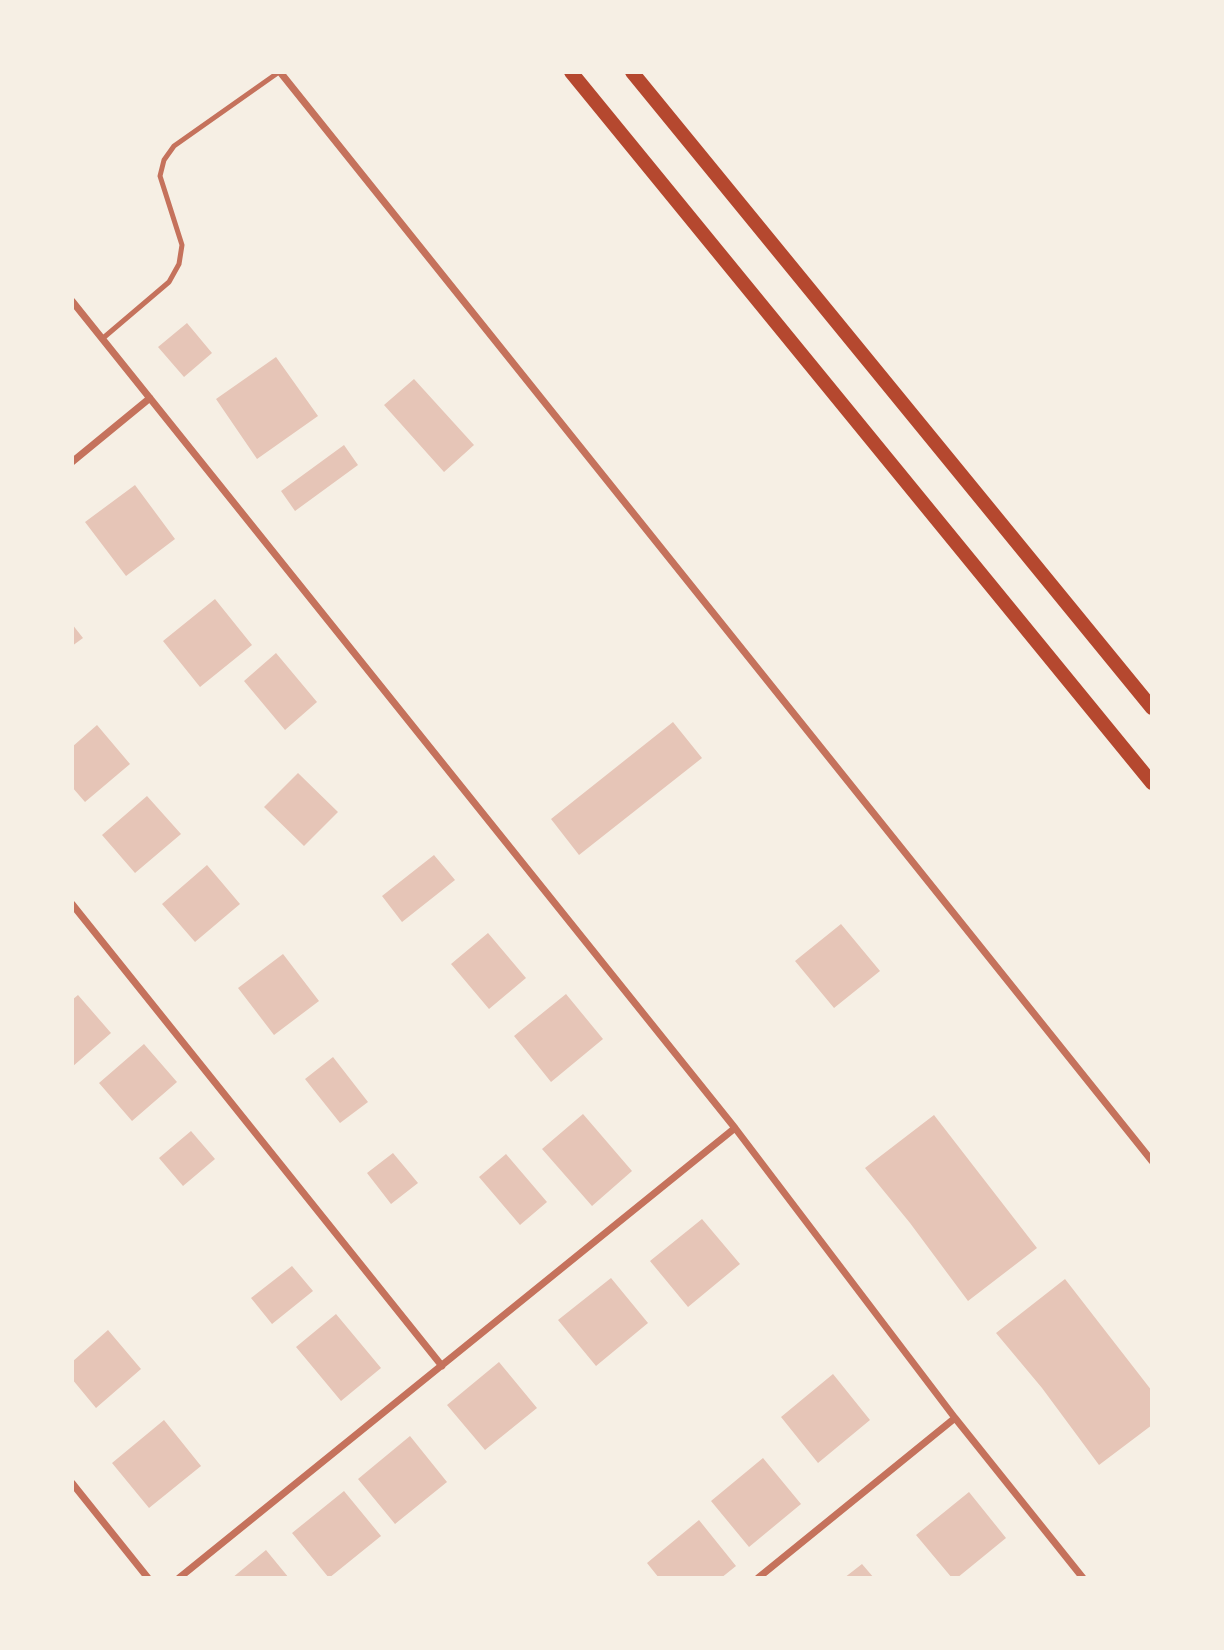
<!DOCTYPE html>
<style>
body{margin:0}
#map{position:relative;width:1224px;height:1650px;overflow:hidden;background:#f6efe4;font-family:"Nunito Sans",sans-serif}
canvas{display:block}
.frame{position:absolute;inset:0;border:74px solid #f6efe4;pointer-events:none}
</style>
<div id="map">
<canvas width="1224" height="1650"></canvas>
<div class="frame"></div>
</div>
<script>
const c = document.querySelector('canvas').getContext('2d');
c.lineJoin = 'round';
function paint(path, color) {
  c.fillStyle = color;
  c.fill(path, 'evenodd');
}
function stroke(path, color, width, dash) {
  c.strokeStyle = color;
  c.lineWidth = width;
  c.lineCap = dash ? 'butt' : 'round';
  c.setLineDash(dash || []);
  c.stroke(path);
}
paint(new Path2D(`
 M187,323l25,30 -28,24 -26,-30z
 M276,357l42,59 -61,43 -41,-60z
 M414,379l60,66 -30,27 -60,-67z
 M344,445l14,20 -63,46 -14,-20z
 M135,485l40,54 -49,37 -41,-54z
 M215,599l37,46 -52,42 -37,-46z
 M72,624l11,14 -11,8z
 M276,653l41,49 -32,28 -41,-49z
 M673,722l29,36 -123,97 -28,-36z
 M97,725l33,39 -45,38 -13,-15v-40z
 M298,773l40,39 -34,34 -40,-39z
 M147,796l34,38 -46,39 -33,-38z
 M434,855l21,25 -53,42 -20,-26z
 M207,865l33,39 -45,38 -33,-38z
 M841,924l39,47 -46,37 -39,-47z
 M488,933l38,45 -37,31 -38,-45z
 M283,954l36,47 -45,34 -36,-47z
 M566,994l37,45 -52,43 -37,-46z
 M78,995l33,38 -39,34v-67z
 M144,1044l33,38 -45,39 -33,-38z
 M333,1057l35,45 -28,21 -35,-44z
 M583,1114l49,57 -40,35 -50,-57z
 M934,1115l103,133 -69,53 -58,-78 -45,-55z
 M191,1131l24,28 -32,27 -24,-28z
 M393,1153l25,30 -27,21 -24,-31z
 M506,1154l41,48 -27,23 -41,-48z
 M702,1219l38,45 -52,43 -38,-46z
 M292,1266l21,25 -41,33 -21,-26z
 M611,1278l37,45 -52,43 -38,-46z
 M1065,1279l87,112v34l-53,40 -57,-77 -46,-55z
 M336,1314l45,54 -40,33 -45,-54z
 M108,1330l33,39 -45,39 -24,-29v-17z
 M499,1362l38,46 -52,42 -38,-45z
 M833,1374l37,46 -52,43 -37,-46z
 M164,1420l37,46 -52,42 -37,-45z
 M410,1436l37,46 -52,42 -37,-45z
 M763,1458l38,46 -52,43 -38,-46z
 M344,1491l37,45 -52,42 -37,-45z
 M969,1492l37,46 -49,40h-5l-36,-43z
 M699,1520l37,46 -15,12h-62l-12,-15z
 M266,1550l23,28h-57z
 M862,1564l12,14h-30z`), '#e6c5b7');
stroke(new Path2D(`
 M102,339l67,-57 10,-18 3,-19 -22,-69 4,-16 10,-14 105,-74`), '#c5725c', 5);
stroke(new Path2D(`
 M280,72l872,1089
 M72,301l663,827 220,290 128,160
 M72,462l78,-64
 M72,904l370,462
 M72,1483l76,95
 M179,1578l556,-450
 M758,1578l197,-160`), '#c5725c', 7);
stroke(new Path2D(`
 M571,72l581,711
 M632,72l520,636`), '#b5482f', 14);
</script>
